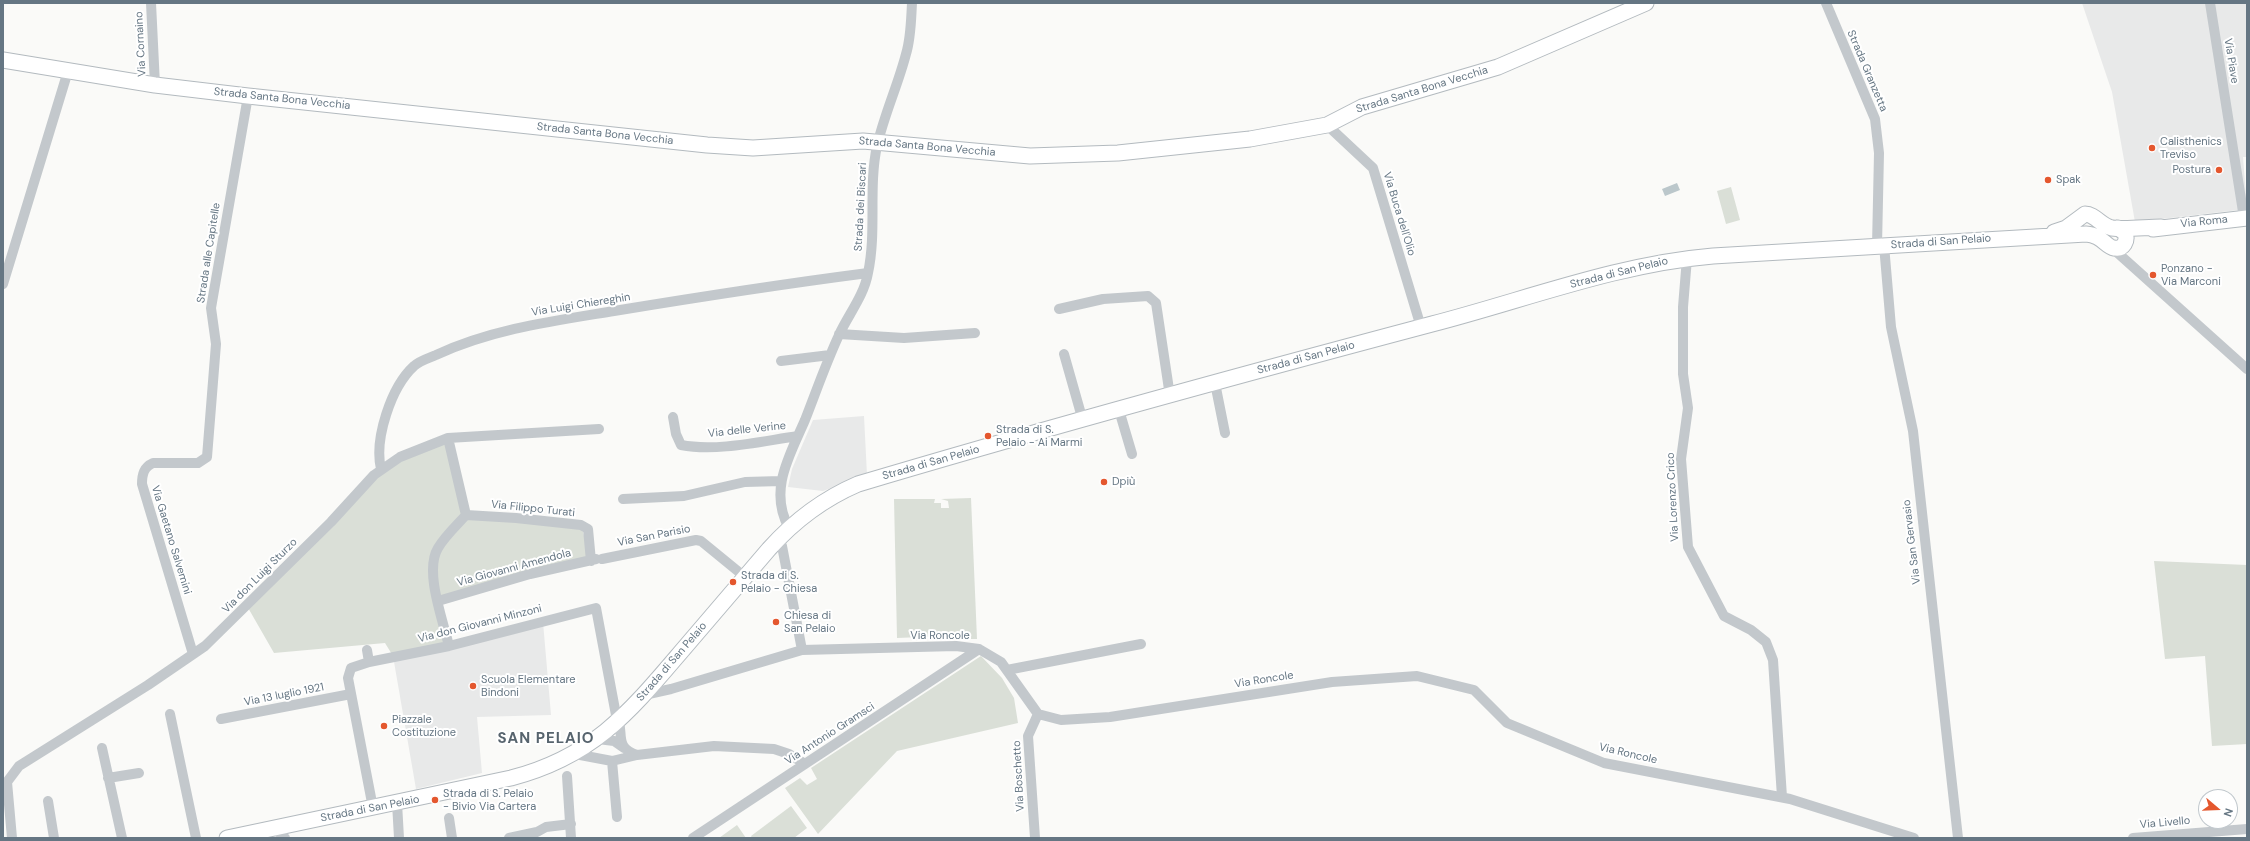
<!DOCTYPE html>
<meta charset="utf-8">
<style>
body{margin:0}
#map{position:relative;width:2250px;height:841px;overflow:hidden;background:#fafaf8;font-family:"DM Sans",sans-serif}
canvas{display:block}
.frame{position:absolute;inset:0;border:4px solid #657683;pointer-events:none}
.north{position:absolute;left:2198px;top:789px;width:40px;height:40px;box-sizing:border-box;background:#fff;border:1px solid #c1c8cd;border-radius:50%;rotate:109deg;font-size:11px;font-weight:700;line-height:16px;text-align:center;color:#657683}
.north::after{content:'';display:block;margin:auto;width:14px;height:18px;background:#e4572e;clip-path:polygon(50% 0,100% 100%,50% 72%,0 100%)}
</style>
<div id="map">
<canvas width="2250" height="841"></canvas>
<div class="frame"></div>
<div class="north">N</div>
</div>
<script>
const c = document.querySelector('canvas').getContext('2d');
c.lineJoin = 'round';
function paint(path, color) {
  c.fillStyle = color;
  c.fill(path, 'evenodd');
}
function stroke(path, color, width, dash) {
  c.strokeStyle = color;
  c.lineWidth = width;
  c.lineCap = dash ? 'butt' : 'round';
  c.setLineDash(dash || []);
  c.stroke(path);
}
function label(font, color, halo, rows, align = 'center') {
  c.font = font + ' "DM Sans",sans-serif';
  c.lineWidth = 4;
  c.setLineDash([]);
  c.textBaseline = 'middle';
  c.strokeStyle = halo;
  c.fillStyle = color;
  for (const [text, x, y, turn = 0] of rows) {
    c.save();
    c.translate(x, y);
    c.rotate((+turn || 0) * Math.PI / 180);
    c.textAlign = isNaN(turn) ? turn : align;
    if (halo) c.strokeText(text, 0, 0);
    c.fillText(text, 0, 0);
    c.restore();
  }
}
paint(new Path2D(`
 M2082,3h165v154h-4l4,52 -112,13 -23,-130z
 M864,416l3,59 -44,16 -35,-4 4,-18 21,-49z
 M543,622l8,93 -74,2 5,56 -66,16 -23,-133z`), '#e8e9e9');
paint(new Path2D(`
 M1731,187l9,33 -14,4 -9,-33z
 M448,438l18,77 115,10 10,36 -152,39 10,46 -56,10 -8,-13 -111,10 -27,-47 127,-131z
 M971,498l6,141h-6v-4l-74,3 -3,-139h41l-1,4h7v5h8l-1,-7 -7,-2z
 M2154,561l93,4v179l-35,2 -7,-90 -40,3z
 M981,656l21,22 12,20 4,25 -121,28 -79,83 -33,-46 15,-10 7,7 10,-6 -6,-11z
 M791,806l16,22 -13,10h-42l-1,-2z
 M737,825l9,13h-27z`), '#dadfd7');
paint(new Path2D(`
 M1677,183l3,7 -15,6 -3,-7z`), '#bbc7cb');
const secondary = new Path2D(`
 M3,60l152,25 93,11 459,49 46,3 110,-7 167,15 88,-3 132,-14 77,-14 35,-18 136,-40 148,-64
 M2153,229l94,-11
 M2054,232l12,-4 19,-14c10,0 16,12 27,14 14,2 35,-1 49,-1
 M227,838l284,-60c85,-22 121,-69 175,-132 28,-33 56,-65 83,-97 26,-29 54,-50 89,-65 191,-57 382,-109 574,-160 93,-24 185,-60 281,-68l373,-22c16,1 20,13 28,14 10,2 14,-8 11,-15l-7,-5`);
stroke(secondary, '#b3babf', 17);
stroke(new Path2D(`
 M151,3l4,82
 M1826,3l49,116 4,34 -2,93
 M2210,3l34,215
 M1327,125l46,43 48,159
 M1884,245l7,82 22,104 45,407
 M2111,247l136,122
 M1687,258l-4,49v67l5,34 -7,51 7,88 36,69 27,14 15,12 7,18 9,137
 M3,284l65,-213
 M1059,309l44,-10 45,-3 8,7 14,93
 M839,334l65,4 71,-5
 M1064,354l19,67
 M781,361l49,-6
 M1215,383l10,50
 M1119,410l13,44
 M673,417l3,17 5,11c36,7 81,-4 117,-9
 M448,438l18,77c-9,10 -21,21 -28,33 -14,23 5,72 11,98
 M381,469c-7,-30 10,-82 33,-103 5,-5 15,-8 22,-11 56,-26 117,-34 178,-44 85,-14 169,-27 254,-38
 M623,499l61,-3 61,-14 36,-1
 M466,515l50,3 65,7 7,4 3,32
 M789,528c-21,-38 1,-73 16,-108 11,-28 21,-57 34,-85 9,-20 25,-39 29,-62 9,-42 0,-85 9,-127 7,-31 21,-61 29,-92 5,-16 5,-34 6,-51
 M778,539l4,7 20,104
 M602,559l94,-19 5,1 44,36
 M438,601l92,-27 66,-15
 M367,650l2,12 -18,6 -3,10 25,130
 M193,654l-51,-170c0,-10 2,-17 11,-21h45l9,-6 9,-113 -5,-36 37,-212
 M369,662l80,-16 147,-38 20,107c10,16 -4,32 21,40
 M1007,670l134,-26
 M644,695l27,-6 131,-39 154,-4 23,3 22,13 37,52 23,6 49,-3 222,-35 85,-6 57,14 33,33 97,40 186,36 124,39
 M170,714l26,124
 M221,719l130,-25
 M598,739l16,2 10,7
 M102,748l20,90
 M575,754l37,7 25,-6 77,-9 60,3 15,5 16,10
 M612,761l5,56
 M567,776l4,62
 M108,778l31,-5
 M48,801l6,37
 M397,803l2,35
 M449,818l3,20
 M274,828l11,10
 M12,838l-5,-56 12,-16 129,-81 57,-39 126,-124 43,-47 26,-18 48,-19 151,-9
 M509,838l28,-6 9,-5 25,-3
 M693,838l286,-189
 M1035,838l-7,-102 10,-22
 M2133,838l114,-9`), '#c3c8cc', 10);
stroke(secondary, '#fff', 15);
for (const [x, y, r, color] of [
 [2152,148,4,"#e4572e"],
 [2219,170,4,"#e4572e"],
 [2048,180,4,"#e4572e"],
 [2153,275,4,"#e4572e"],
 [988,436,4,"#e4572e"],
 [1104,482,4,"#e4572e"],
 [733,582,4,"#e4572e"],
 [776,622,4,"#e4572e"],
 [473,686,4,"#e4572e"],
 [384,726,4,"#e4572e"],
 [435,800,4,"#e4572e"]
]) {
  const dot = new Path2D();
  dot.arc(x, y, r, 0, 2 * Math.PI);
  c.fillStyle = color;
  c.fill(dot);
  stroke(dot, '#fff', 1.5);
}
label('11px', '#657683', '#fff', [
 ["Via Cornaino",141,44,-93],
 ["Via Piave",2231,61,81],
 ["Strada Granzetta",1867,71,67],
 ["Strada Santa Bona Vecchia",1422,90,-17],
 ["Strada Santa Bona Vecchia",282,99,6],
 ["Strada Santa Bona Vecchia",605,134,6],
 ["Strada Santa Bona Vecchia",927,147,5],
 ["Strada dei Biscari",861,207,-87],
 ["Via Buca dell'Olio",1399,214,73],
 ["Via Roma",2204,222,-6],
 ["Strada di San Pelaio",1941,242,-4],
 ["Strada alle Capitelle",209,253,-81],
 ["Strada di San Pelaio",1619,273,-14],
 ["Via Luigi Chiereghin",581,305,-9],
 ["Strada di San Pelaio",1306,358,-15],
 ["Via delle Verine",747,430,-6],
 ["Strada di San Pelaio",931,463,-16],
 ["Via Lorenzo Crico",1673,497,-93],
 ["Via Filippo Turati",533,509,6],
 ["Via San Parisio",654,536,-11],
 ["Via Gaetano Salvemini",171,540,73],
 ["Via San Gervasio",1912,542,-97],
 ["Via Giovanni Amendola",514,568,-15],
 ["Via don Luigi Sturzo",260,576,-45],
 ["Via don Giovanni Minzoni",480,624,-14],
 ["Via Roncole",940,636],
 ["Strada di San Pelaio",672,662,-49],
 ["Via Roncole",1264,680,-9],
 ["Via 13 luglio 1921",284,695,-11],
 ["Via Antonio Gramsci",830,734,-33],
 ["Via Roncole",1628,754,13],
 ["Via Boschetto",1019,776,-93],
 ["Strada di San Pelaio",370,809,-11],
 ["Via Livello",2165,823,-5]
]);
label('11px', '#657683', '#fff', [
 ["Calisthenics",2160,142],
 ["Treviso",2160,155],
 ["Postura",2211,170,"right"],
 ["Spak",2056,180],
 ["Ponzano -",2161,269],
 ["Via Marconi",2161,282],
 ["Strada di S.",996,430],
 ["Pelaio - Ai Marmi",996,443],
 ["Dpiù",1112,482],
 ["Strada di S.",741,576],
 ["Pelaio - Chiesa",741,589],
 ["Chiesa di",784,616],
 ["San Pelaio",784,629],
 ["Scuola Elementare",481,680],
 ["Bindoni",481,693],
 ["Piazzale",392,720],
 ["Costituzione",392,733],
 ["Strada di S. Pelaio",443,794],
 ["- Bivio Via Cartera",443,807]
], 'left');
c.letterSpacing = '1px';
label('bold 15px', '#57646e', '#fff', [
 ["SAN PELAIO",546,739]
]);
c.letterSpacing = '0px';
</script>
